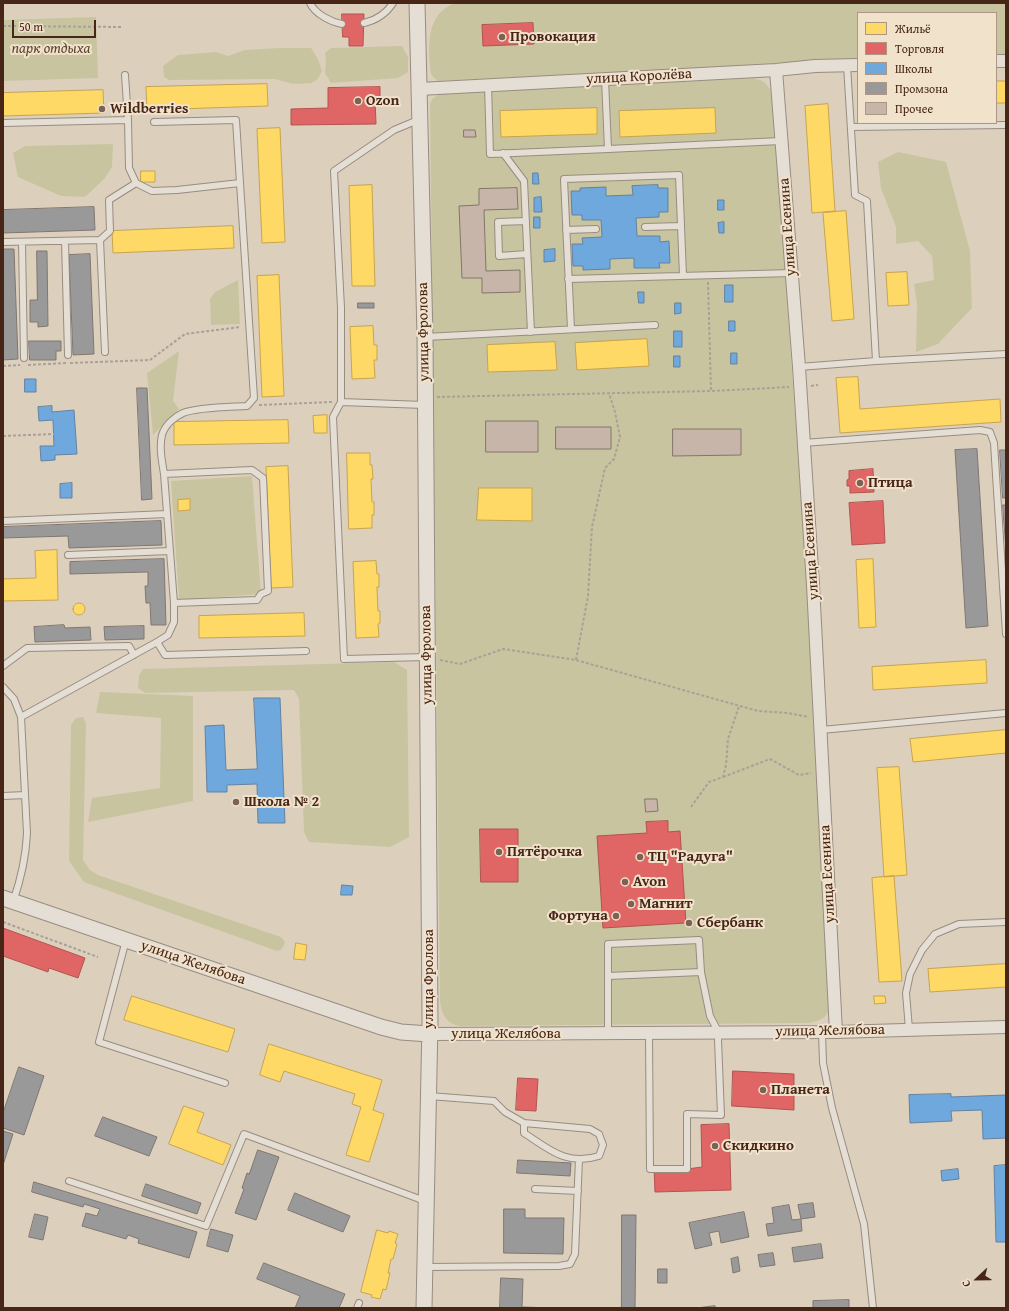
<!DOCTYPE html>
<meta charset="utf-8">
<style>
body{margin:0}
#map{position:relative;width:1009px;height:1311px;overflow:hidden;background:#dcd0bd;font-family:"Gentium Book Plus",serif}
canvas{display:block}
.frame{position:absolute;inset:0;border:4px solid #472618;pointer-events:none}
.legend{position:absolute;left:857px;top:12px;width:140px;height:112px;box-sizing:border-box;background:#f1e2cc;border:1px solid #ad9784;margin:0;padding:5px 7px;list-style:none;font-size:12px;color:#472618}
.legend li{display:flex;align-items:center;gap:8px;height:20px}
.legend b{width:20px;border:1px solid #ad9784}
.north{position:absolute;left:957px;top:1259px;width:40px;height:40px;-webkit-text-stroke:3px #f1e2cc;paint-order:stroke;rotate:248deg;font-size:11px;font-weight:700;line-height:16px;text-align:center;color:#472618}
.north::after{content:'';display:block;margin:auto;width:14px;height:18px;background:#472618;clip-path:polygon(50% 0,100% 100%,50% 72%,0 100%)}
.scale{position:absolute;left:12px;top:20px;width:84px;height:18px;box-sizing:border-box;border:2px solid #472618;border-top:0;padding-left:5px;font-size:12px;line-height:14px;white-space:nowrap;color:#472618;-webkit-text-stroke:3px #f1e2cc;paint-order:stroke}
</style>
<div id="map">
<canvas width="1009" height="1311"></canvas>
<div class="frame"></div>
<ul class="legend">
<li><b style="height:11px;background:#ffd966"></b>Жильё</li>
<li><b style="height:11px;background:#e06666"></b>Торговля</li>
<li><b style="height:11px;background:#6fa8dc"></b>Школы</li>
<li><b style="height:11px;background:#999"></b>Промзона</li>
<li><b style="height:11px;background:#c8b5aa"></b>Прочее</li>
</ul>
<div class="north">С</div>
<div class="scale">50 m</div>
</div>
<script>
const c = document.querySelector('canvas').getContext('2d');
c.lineJoin = 'round';
function paint(path, color) {
  c.fillStyle = color;
  c.fill(path, 'evenodd');
}
function stroke(path, color, width, dash) {
  c.strokeStyle = color;
  c.lineWidth = width;
  c.lineCap = dash ? 'butt' : 'round';
  c.setLineDash(dash || []);
  c.stroke(path);
}
function label(font, color, halo, rows, align = 'center') {
  c.font = font + ' "Gentium Book Plus",serif';
  c.lineWidth = 4;
  c.setLineDash([]);
  c.textBaseline = 'middle';
  c.strokeStyle = halo;
  c.fillStyle = color;
  for (const [text, x, y, turn = 0] of rows) {
    c.save();
    c.translate(x, y);
    c.rotate((+turn || 0) * Math.PI / 180);
    c.textAlign = isNaN(turn) ? turn : align;
    if (halo) c.strokeText(text, 0, 0);
    c.fillText(text, 0, 0);
    c.restore();
  }
}
paint(new Path2D(`
 M455,3h551v52l-10,1v-43h-138v47l-420,21 -4,-3 -3,-4c-3,-26 -6,-60 24,-71z
 M96,17l2,61 -95,3v-61z
 M402,46l6,11v15l-10,6 -67,5 -6,-10 1,-12 -1,-8 6,-5z
 M279,48h32l7,11 4,12 -5,9 -6,3 -18,1 -18,-5 -106,1 -5,-3 -1,-11 15,-11 38,-3 12,4 17,-6z
 M753,78c12,2 17,8 20,20l34,487 24,420c-4,13 -9,15 -22,18l-348,3c-15,-2 -19,-11 -21,-25l-10,-896c2,-8 6,-10 13,-11z
 M113,144l-1,23 -7,11 -20,19 -24,-1 -43,-19 -5,-24 12,-7z
 M898,152l48,10 24,89 2,57 -34,36 -22,8 1,-48 -3,-20 20,-4 -2,-24 -14,-15 -22,3v-17l-15,-39 -3,-26z
 M238,280l2,44 -29,1 -1,-26 5,-7z
 M179,351l-6,50 6,8 -26,26 -6,-62z
 M252,476l9,118 -82,6 -8,-119z
 M394,662l13,8 2,167 -19,10 -81,-5 -5,-10 -5,-133 -5,-9 -149,3 -7,-5 1,-13 4,-6z
 M100,692l93,4v105l-105,21 4,-24 68,-10 1,-70 -65,-5z
 M83,717l3,7 -3,136 7,10 8,5 183,62 4,5 -3,7 -5,2 -193,-69 -15,-21 2,-136 5,-7z`), '#c9c4a0');
const homes = new Path2D(`
 M996,81h10v22h-10z
 M267,84l1,22 -121,4 -1,-23z
 M103,90l1,23 -101,3v-23z
 M828,104l7,107 -23,2 -7,-107z
 M597,108v26l-96,3 -1,-26z
 M715,108l1,25 -96,4 -1,-26z
 M280,128l5,114 -23,1 -5,-114z
 M141,171h14v11h-14z
 M372,185l3,101h-23l-3,-100z
 M846,211l8,108 -22,2 -9,-108z
 M233,226l1,22 -121,5 -1,-22z
 M907,272l2,33 -21,1 -2,-33z
 M279,275l5,121 -22,1 -5,-121z
 M373,326l1,19h3v15h-3l1,18 -23,1 -2,-52z
 M647,339l2,27 -72,4 -2,-27z
 M555,342l2,28 -69,2 -1,-27z
 M858,377l2,32 140,-10 1,23 -161,11 -4,-55z
 M327,415v18h-13l-1,-17z
 M288,420l1,23 -115,2v-23z
 M347,453h23v12h2l1,14h-2l1,23h2v13h-2v13l-23,1z
 M288,466l5,121 -22,1 -5,-121z
 M479,488h53v33l-55,-1z
 M190,499v11l-12,1v-11z
 M57,550l1,50 -55,1v-22l33,-1 -1,-27z
 M873,559l3,68 -17,1 -3,-68z
 M376,561l1,13h2v13h-2l1,24h2v12l-2,1 1,13 -23,1 -3,-76z
 M73 609a6 6 0 1 1 12 0a6 6 0 1 1-12 0Z
 M304,613l1,23 -106,2v-22z
 M986,660l1,23 -114,7 -1,-23z
 M1006,730v23l-93,9 -3,-23z
 M899,767l8,108 -23,2 -7,-109z
 M894,876l8,105 -23,1 -7,-104z
 M296,943l11,2 -2,15 -11,-1z
 M1006,964v23l-76,5 -2,-23z
 M132,996l103,33 -7,23 -104,-32z
 M874,996h11l1,7 -11,1z
 M269,1044l113,36 -9,30 11,4 -15,48 -23,-7 15,-48 -9,-3 3,-10 -71,-23 -4,11 -20,-7z
 M184,1106l20,7 -7,19 34,13 -8,20 -54,-21z
 M377,1230l11,3 1,-2 9,3 -3,9 2,1 -4,15h-2l-3,14h2l-4,17 -3,-1 -3,10 -9,-2 1,-2 -11,-3z`);
paint(homes, '#ffd966');
stroke(homes, '#c8a34f', 1);
const shops = new Path2D(`
 M342,14h22l-1,32h-14v-9h-6z
 M533,23l1,21 -51,2 -1,-21z
 M380,87v12h-5l1,25 -85,1v-16l37,-1v-20z
 M873,469l1,23 -24,1v-7h-3v-6l2,-1v-8z
 M883,501l2,42 -33,2 -3,-42z
 M668,821v11l12,-1 6,92 -83,5 -6,-92 50,-3 -1,-11z
 M480,829h38v53h-37z
 M3,928l82,30 -7,20 -29,-10 -1,4 -45,-16z
 M733,1071l61,3v36l-62,-4z
 M518,1078l20,1 -2,32 -20,-1z
 M729,1124l2,66 -76,2 -1,-24 33,1 15,-2 -1,-42z`);
paint(shops, '#e06666');
stroke(shops, '#b2534f', 1);
const schools = new Path2D(`
 M533,173h5l1,11h-6z
 M658,185v3h10v24h-9v5l-23,1 1,18h23v6l9,-1 1,22h-11l1,5h-26v-10l-24,1v10l-27,1v-4h-10l-1,-22h11l-1,-6 20,-1 -1,-17h-19v-5h-10l-1,-24h9v-3l26,-1v9l27,-1 -1,-9z
 M541,197l1,15h-8v-14z
 M718,200h6v10h-6z
 M534,217h6v11h-6z
 M724,222v11h-5l-1,-10z
 M555,249v12l-11,1v-12z
 M725,285h8v17h-8z
 M638,292h6v11h-5z
 M675,303h6v10l-6,1z
 M729,321h6v10h-6z
 M674,331h8v16h-8z
 M731,353h6v11h-6z
 M674,356h6v11h-6z
 M25,379h11v13h-11z
 M52,406v6l22,-2 3,44 -22,1v5l-14,1 -1,-15h14l-1,-26 -14,1 -1,-14z
 M72,483v15h-12v-14z
 M254,698h26l5,125h-27l-1,-39 -30,1v7h-20l-2,-66 19,-1 2,45 31,-1z
 M342,885l11,1 -1,9h-11z
 M951,1094v3l55,-2v43l-23,1 -1,-29 -31,1 1,10 -42,2 -1,-28z
 M1006,1165v77h-10l-2,-76z
 M958,1169l1,10 -17,2 -1,-10z`);
paint(schools, '#6fa8dc');
stroke(schools, '#6381a1', 1);
const industry = new Path2D(`
 M94,207l1,23 -92,3v-23z
 M3,249h11l4,110 -15,1z
 M37,251h10l1,75 -10,1v-5h-8v-22h7z
 M90,254l4,100 -21,1 -4,-100z
 M358,303h16v5h-16z
 M29,341h32v10h-5v9h-26z
 M137,388h10l5,111 -10,1z
 M977,449l11,177 -22,2 -11,-178z
 M1000,450h6v48h-3z
 M1003,505h3v45z
 M161,521l1,24 -93,3 -1,-12 -65,2v-11z
 M164,559l2,66h-15l-1,-22h-4l-1,-17h3v-14l-78,2v-12z
 M64,625l1,3 25,-1 1,13 -56,2 -1,-15z
 M144,626v13l-39,1 -1,-13z
 M19,1067l25,9 -20,59 -21,-7v-15z
 M103,1117l54,20 -8,19 -54,-20z
 M3,1131l10,3 -10,31z
 M258,1150l21,7 -23,63 -21,-7 9,-24 -2,-1 5,-15 2,1z
 M518,1160l53,3 -1,13 -53,-3z
 M34,1182l163,50 -8,26 -51,-15 1,-4 -11,-4 -2,4 -44,-13 4,-13 11,3 3,-7 -16,-5 -1,3 -51,-15z
 M146,1184l55,19 -4,11 -55,-18z
 M295,1193l55,23 -7,16 -55,-22z
 M813,1203l2,14 -14,2 -3,-14z
 M789,1205l3,15 9,-1 1,12 -34,5 -2,-12 8,-1 -2,-15z
 M504,1209h21v9h39l-1,36 -59,-1z
 M744,1212l5,25 -28,6 -2,-12 -10,2 3,12 -17,4 -6,-26z
 M35,1214l13,3 -5,23 -14,-3z
 M622,1215h14l-1,93h-56h42z
 M211,1229l22,6 -5,17 -21,-6z
 M821,1244l2,14 -29,4 -2,-14z
 M773,1253l2,12 -15,2 -2,-12z
 M738,1257l2,14 -7,2 -2,-14z
 M264,1263l81,31 -6,14h-44l5,-12 -43,-17z
 M658,1269h9v14h-9z
 M501,1278l22,1 -1,28 33,1h-55z
 M849,1300v8h-36v-7z
 M715,1306l1,2h-19z`);
paint(industry, '#999');
stroke(industry, '#807672', 1);
const building = new Path2D(`
 M464,130h11l1,7h-12z
 M517,188l1,21 -34,1 2,61 34,-1v22l-38,1v-15h-20l-3,-72 20,-1v-16z
 M486,421h52v31h-52z
 M556,427h55v22h-55z
 M673,429h68v26l-68,1z
 M645,799h12l1,12 -12,1z`);
paint(building, '#c8b5aa');
stroke(building, '#82766a', 1);
const service = new Path2D(`
 M310,3c5,11 21,19 32,21
 M364,23c13,-3 22,-9 29,-20
 M488,85l2,69 118,-5 -3,-70
 M154,122l82,-2 4,63
 M3,123l125,-3
 M851,127l155,-2
 M608,149l173,-8
 M503,153l21,28 7,151
 M526,221l-28,1 1,34 28,-2
 M645,227l36,-1
 M566,230l30,-1
 M100,240l5,112
 M65,241l3,114
 M3,242l97,-2 10,-9 -1,-31 27,-17
 M22,242l2,116
 M568,279l224,-6
 M571,329l-7,-150 115,-4 4,101
 M425,337l230,-12
 M876,361l130,-7
 M799,367l77,-6 -9,-160 -12,-6 -8,-130
 M341,402v-94l-7,-137 60,-41 24,-10
 M424,405l-83,-3 -8,15 11,242 83,-2
 M803,443l177,-13 10,2 4,11 12,191
 M164,474l10,129
 M3,521l164,-7
 M68,555l102,-4
 M157,642l8,13 141,-4
 M3,666l24,-18 102,-2 5,9
 M3,687l11,12 7,18 6,116c-1,24 -6,46 -14,69
 M21,717l136,-75 11,-7 6,-13v-19l83,-3 4,-6 7,-3 -5,-113 -11,-8 -88,4c-2,-13 -5,-26 -2,-39 3,-10 12,-18 21,-22 15,-6 47,-6 64,-7l7,-8 -14,-215 -63,7 -25,1 -16,-8 -7,-15 -1,-48 -3,-45
 M821,730l185,-17
 M3,796l22,-1
 M126,940l-27,102 126,41
 M608,976l93,-4
 M909,1029l-3,-36 4,-19 12,-24 13,-16 24,-10 47,-2
 M822,1032l1,31 9,45 32,116 9,84
 M608,1033v-89l91,-4 2,32 9,44 9,17 -1,7 3,75 -34,-1v55h-37l-1,-136
 M429,1096l65,5 11,11 19,11 66,6 9,5 4,11 -4,11c-32,10 -49,-6 -75,-23v-10
 M69,1181l137,45 38,-92 181,67
 M535,1189l43,2
 M426,1267l133,-1 11,-2 5,-10 4,-95
 M357,1308l2,-5`);
const minor = new Path2D(`
 M996,61h10
 M776,70l23,297 14,218 23,447
 M419,89l357,-19 39,-4 43,-1
 M429,1034l407,-2 170,-5`);
const tertiary = new Path2D(`
 M417,3l8,334 5,686 -6,285
 M3,898l378,129 20,5 28,2`);
stroke(service, '#988c80', 8);
stroke(minor, '#988c80', 14);
stroke(tertiary, '#988c80', 17);
stroke(new Path2D(`
 M3,26l118,1
 M708,282l3,109
 M70,363l80,-3 35,-26 55,-7
 M28,365l38,-2
 M3,366l17,-1
 M811,386l7,-1
 M437,397l274,-6 78,-4
 M259,405l73,-3
 M3,436l51,-2
 M440,660l20,4 43,-15 73,11 182,51 30,2 21,4
 M576,660l12,-64 4,-69 13,-59 9,-9 6,-22 -5,-25 -6,-19
 M723,777l47,-18 29,16 12,-2
 M691,807l18,-25 14,-5 3,-12 2,-26 11,-33
 M3,922l95,35`), '#a9a098', 2, [3, 2]);
stroke(service, '#e4ded4', 6);
stroke(minor, '#e4ded4', 12);
stroke(tertiary, '#e4ded4', 15);
for (const [x, y, r, color] of [
 [502,37,4,"#7b6252"],
 [358,101,4,"#7b6252"],
 [102,109,4,"#7b6252"],
 [860,483,4,"#7b6252"],
 [236,802,4,"#7b6252"],
 [499,852,4,"#7b6252"],
 [640,857,4,"#7b6252"],
 [625,882,4,"#7b6252"],
 [631,904,4,"#7b6252"],
 [616,916,4,"#7b6252"],
 [689,923,4,"#7b6252"],
 [763,1090,4,"#7b6252"],
 [715,1146,4,"#7b6252"]
]) {
  const dot = new Path2D();
  dot.arc(x, y, r, 0, 2 * Math.PI);
  c.fillStyle = color;
  c.fill(dot);
  stroke(dot, '#f1e2cc', 1.5);
}
label('bold 15px', '#472618', '#f1e2cc', [
 ["Провокация",510,37],
 ["Ozon",366,101],
 ["Wildberries",110,109],
 ["Птица",868,483],
 ["Школа № 2",244,802],
 ["Пятёрочка",507,852],
 ["ТЦ \"Радуга\"",648,857],
 ["Avon",633,882],
 ["Магнит",639,904],
 ["Фортуна",608,916,"right"],
 ["Сбербанк",697,923],
 ["Планета",771,1090],
 ["Скидкино",723,1146]
], 'left');
label('italic 15px', '#5e442f', '#f1e2cc', [
 ["парк отдыха",51,49]
]);
label('15px', '#472618', '#f1e2cc', [
 ["улица Королёва",639,77,-3],
 ["улица Есенина",788,227,-94],
 ["улица Фролова",424,332,-91],
 ["улица Есенина",811,551,-94],
 ["улица Фролова",427,655,-91],
 ["улица Есенина",828,874,-93],
 ["улица Желябова",193,963,19],
 ["улица Фролова",429,979,-90],
 ["улица Желябова",830,1031,-1],
 ["улица Желябова",506,1034]
]);
</script>
